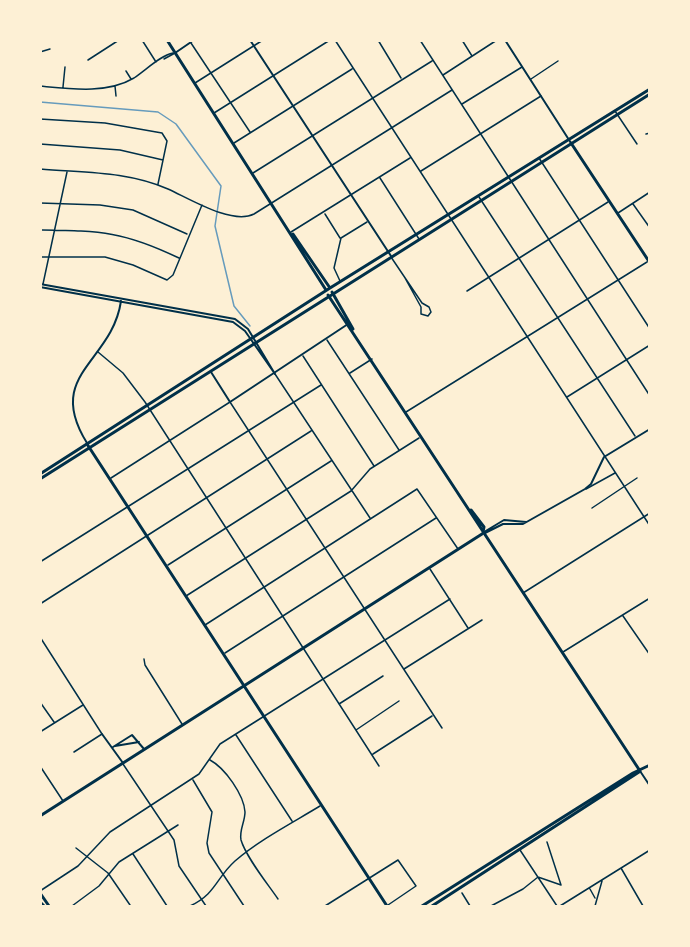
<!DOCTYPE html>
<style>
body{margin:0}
#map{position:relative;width:690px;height:947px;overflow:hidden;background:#fdf0d5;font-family:Ubuntu,sans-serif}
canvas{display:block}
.frame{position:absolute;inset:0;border:42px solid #fdf0d5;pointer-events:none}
</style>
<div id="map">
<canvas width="690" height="947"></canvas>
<div class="frame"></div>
</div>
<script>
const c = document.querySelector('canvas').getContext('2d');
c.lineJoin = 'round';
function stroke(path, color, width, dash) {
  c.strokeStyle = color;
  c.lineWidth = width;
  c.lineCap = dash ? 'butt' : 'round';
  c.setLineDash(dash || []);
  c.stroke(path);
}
stroke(new Path2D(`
 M40,102l118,10 18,12 45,62 -6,40 19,80 16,20`), '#669bbc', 1.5);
stroke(new Path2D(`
 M142,40l14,22
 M189,40l61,92
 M335,40l315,486
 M378,40l23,38
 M420,40l230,356
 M462,40l10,16
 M40,52l10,-3
 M164,59l11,-6
 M88,60l31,-20
 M126,71l5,8
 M443,75l54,-35
 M531,79l27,-18
 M195,83l68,-43
 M40,86c31,3 67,8 94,-8 12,-8 27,-23 39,-25
 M115,86l1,10
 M63,87l2,-20
 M462,104l60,-37
 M615,111l22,33
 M214,113l116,-73
 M40,119l65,4 57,10 5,8 -9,43
 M646,134l4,-1
 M234,143l118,-74
 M40,144l80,6 43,10
 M539,158l111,171
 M40,169c45,4 86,2 128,20 22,10 64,36 86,25l198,-124
 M421,171l120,-75
 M253,173l179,-112
 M380,178l39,61
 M479,197l156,239
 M40,203l60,2 33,5 54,24
 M633,204l17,24
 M618,213l32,-21
 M325,214l15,24
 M40,230c61,1 83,1 139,28
 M291,232l119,-74
 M40,257h65l28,8 34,15 6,-5 29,-70
 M391,257l31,46 7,4 2,5 -3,4 -7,-2v-7l-16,-29
 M340,281l-6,-13 7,-30 26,-16
 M43,284l24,-112
 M467,291l141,-89
 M327,340l72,110
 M98,352l25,21 22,29 234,364
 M303,356l71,110
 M350,373l22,-14
 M275,374l95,144
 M567,397l83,-52
 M406,412l241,-150
 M111,478l119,-76 212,326
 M586,489l29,-16
 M592,508l45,-30
 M40,562l281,-177
 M168,565l163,-104
 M430,569l38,59
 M523,593l127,-80
 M186,596l165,-105 19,-22 49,-31
 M40,604l271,-173
 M623,616l27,39
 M205,625l212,-136 41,60
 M40,637l62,97 -28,18
 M563,652l87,-54
 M225,653l211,-135
 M144,659l1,6 37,59
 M404,669l78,-49
 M40,702l14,20
 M339,704l44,-28
 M356,730l43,-29
 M40,732l43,-27
 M236,735l56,86
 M373,754l59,-38
 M210,760c15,8 34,35 35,52 0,10 -6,18 -4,28 5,17 26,43 37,59
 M123,764l51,76 5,26 27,40
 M40,766l23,35
 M193,780l19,32 -5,31 2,10 35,53
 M76,848l32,25 22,32
 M520,850l37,56
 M133,854l34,52
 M621,868l22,38
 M590,889l5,9
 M40,891l38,-25 32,-34 89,-58 21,-30 230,-145
 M462,893l8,13
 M72,906l27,-20 20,-24 59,-37
 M190,906c26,-12 26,-28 45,-45 24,-21 57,-38 85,-55
 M325,906l73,-46 18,26 -28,19
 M491,906l32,-17 15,-12 23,8 -14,-43
 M560,906l90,-56
 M595,906l7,-25`), '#003049', 1.5);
stroke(new Path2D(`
 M250,40l141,216
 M505,40l66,103
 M175,53l19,-13
 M40,284l195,35 13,10 27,45
 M40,287l193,35 12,9 30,43
 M211,372l19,30 118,-78
 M87,443c-43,-69 25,-80 34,-142
 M484,532l20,-12 22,2
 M485,533l18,-9h20l62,-35 6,-5 13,-27 46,-28
 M102,734l21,29
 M115,746l24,-4
 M113,747l19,-12 12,14
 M640,771l10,15`), '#003049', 2);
stroke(new Path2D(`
 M571,143l79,120
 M332,292l21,37
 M328,295l312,476
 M87,444l300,462
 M471,510l13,17 -1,5
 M40,816l442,-282
 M40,893l9,13
 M40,902l4,4
 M422,906l211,-133 17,-8
 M432,906l207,-134`), '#003049', 3);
stroke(new Path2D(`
 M167,40l159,250
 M293,234l37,54
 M40,474l290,-186 320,-199
 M40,479l610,-385`), '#003049', 3);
</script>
